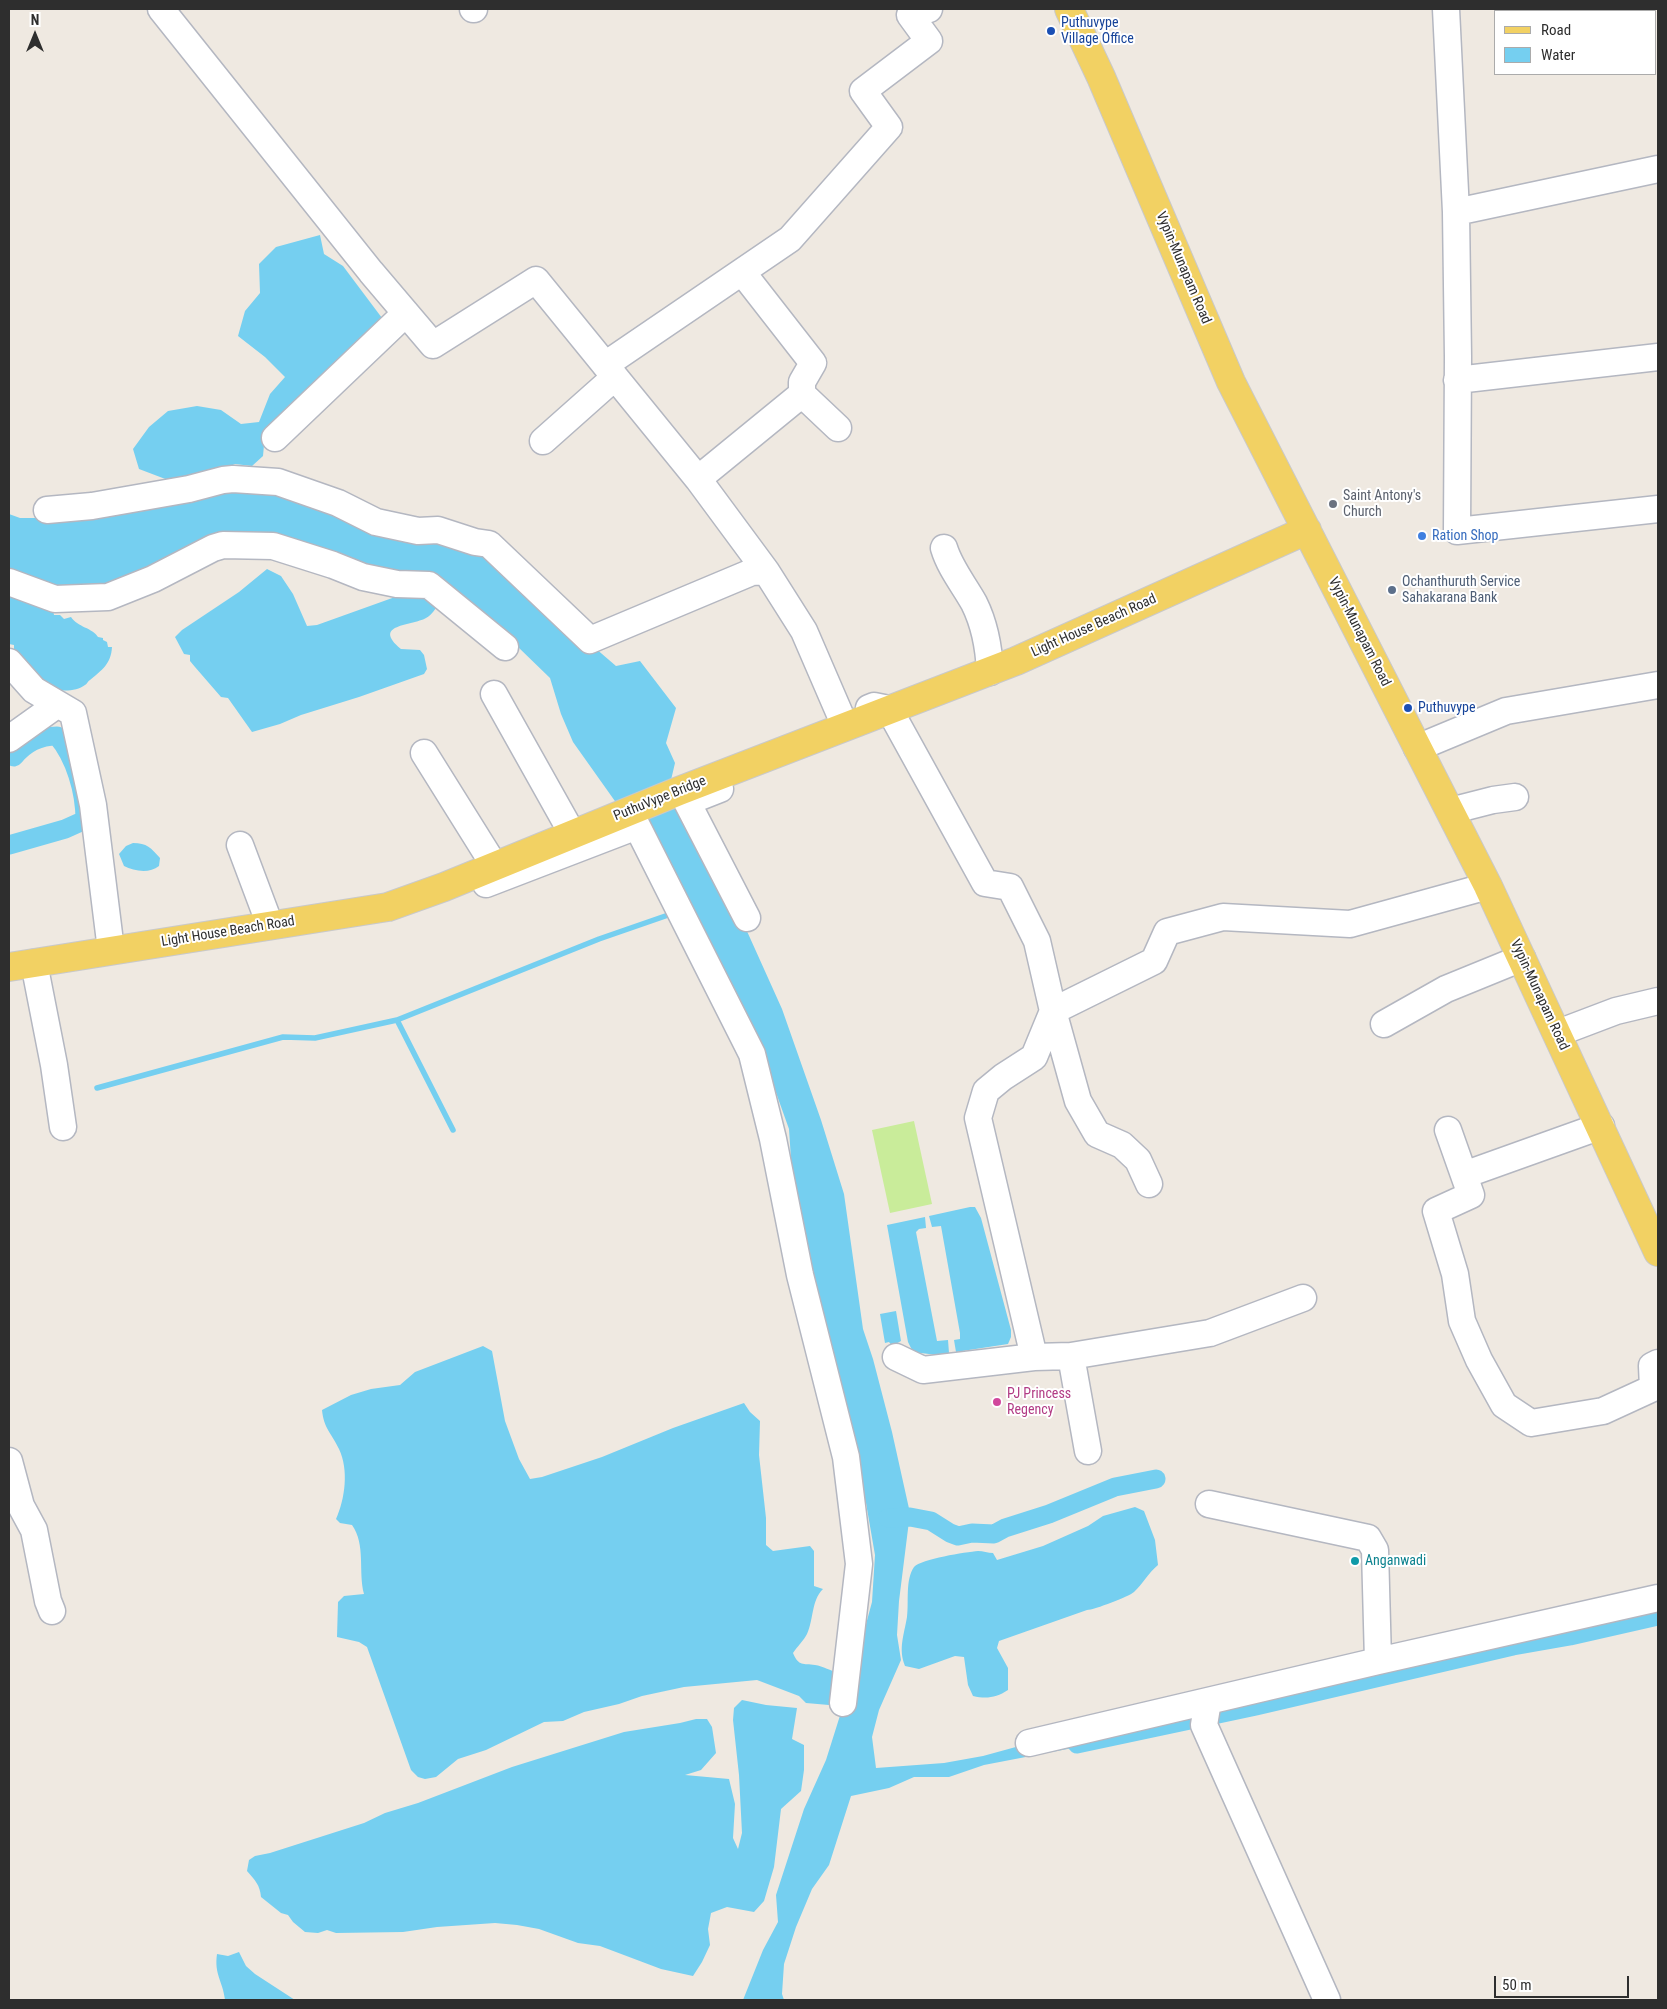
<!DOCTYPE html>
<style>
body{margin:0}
#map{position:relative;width:1667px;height:2009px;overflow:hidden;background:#efe9e1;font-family:"Roboto Condensed",sans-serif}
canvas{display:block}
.frame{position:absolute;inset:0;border:10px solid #2e2e2e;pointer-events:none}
.legend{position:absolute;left:1494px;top:10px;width:162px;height:65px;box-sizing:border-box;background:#fff;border:1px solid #ababab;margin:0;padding:6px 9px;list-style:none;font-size:15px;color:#2e2e2e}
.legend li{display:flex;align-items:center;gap:10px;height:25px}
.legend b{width:25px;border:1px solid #ababab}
.north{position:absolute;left:10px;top:10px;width:50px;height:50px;-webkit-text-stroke:4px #fff;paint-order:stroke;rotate:0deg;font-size:14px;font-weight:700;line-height:20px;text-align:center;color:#2e2e2e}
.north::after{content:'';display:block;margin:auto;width:18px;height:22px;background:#2e2e2e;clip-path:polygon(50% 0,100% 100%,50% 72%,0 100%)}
.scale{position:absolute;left:1494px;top:1976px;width:135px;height:22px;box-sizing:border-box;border:2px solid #2e2e2e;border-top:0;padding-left:6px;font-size:15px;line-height:18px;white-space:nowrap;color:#2e2e2e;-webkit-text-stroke:4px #fff;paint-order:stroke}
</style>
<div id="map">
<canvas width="1667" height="2009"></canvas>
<div class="frame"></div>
<ul class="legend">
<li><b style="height:6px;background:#f2d163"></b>Road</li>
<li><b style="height:14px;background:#75cff0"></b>Water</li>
</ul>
<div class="north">N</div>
<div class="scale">50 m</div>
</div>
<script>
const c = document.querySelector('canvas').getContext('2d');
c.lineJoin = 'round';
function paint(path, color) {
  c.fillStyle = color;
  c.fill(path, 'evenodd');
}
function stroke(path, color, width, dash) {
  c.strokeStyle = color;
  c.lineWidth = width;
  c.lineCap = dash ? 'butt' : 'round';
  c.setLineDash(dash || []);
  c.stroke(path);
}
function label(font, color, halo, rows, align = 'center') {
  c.font = font + ' "Roboto Condensed",sans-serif';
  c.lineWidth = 4;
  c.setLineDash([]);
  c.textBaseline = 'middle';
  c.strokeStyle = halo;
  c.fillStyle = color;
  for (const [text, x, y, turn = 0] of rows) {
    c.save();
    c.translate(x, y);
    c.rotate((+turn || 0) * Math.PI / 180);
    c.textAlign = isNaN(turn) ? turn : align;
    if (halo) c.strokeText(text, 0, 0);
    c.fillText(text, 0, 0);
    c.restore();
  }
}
paint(new Path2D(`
 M914,1121l18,83 -42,9 -18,-83z`), '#c9ec9a');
paint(new Path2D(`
 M320,235l4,19 19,12 39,52 -109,116 -9,11 -1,11 -11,10 -17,-2 -9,4 -58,12 -29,-11 -6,-20 16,-22 19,-16 29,-5 24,4 20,14 18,-2 11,-28 15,-17 -20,-20 -27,-21 7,-25 15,-18 -1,-29 17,-17z
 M249,483l241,70 69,64 57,49 24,-5 36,47 -10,35 9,20 -4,17 57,109 54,120 39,111 23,74 19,135 10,30 19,73 18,81 -11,88 -2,34 4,25 -22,50 -7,27 4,31 68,-5 39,-7 51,-14 76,-9 -27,13 -99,19 -35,12h-35l-25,11 -38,8 -22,69 -17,24 -16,38 -12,37 -2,30 2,6h-41l20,-50 15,-28 -2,-27 28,-86 22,-49 23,-73 23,-85 3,-47 -9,-52 -14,-49 -58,-250 -5,-75 -30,-84 -142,-241 -44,-62 -12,-28 -11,-36 -32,-31 -85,-64 -184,-44 -149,50 -50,4 -41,-19v-60l11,4h27z
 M267,569l14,7 12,18 14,32 10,-1 92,-33 5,-4 25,16c-4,5 -7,11 -13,14 -14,8 -55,6 -25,31l19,1 4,5 3,14 -3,5 -65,23 -58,18 -21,9 -28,8 -24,-34 -7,-1 -26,-30 -5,-6v-6l-6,-1 -9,-17 7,-7 57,-38z
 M9,586l44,24 1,5h6l4,4 7,-2c6,10 22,11 27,20l5,1v2l4,2 1,5h4c-1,17 -10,23 -22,33 -2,1 -3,4 -5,5 -9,7 -27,7 -37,2 -9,-6 -25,-25 -34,-33v-9l-5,-1z
 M133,843c14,0 18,5 27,15l-1,8c-10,8 -25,5 -35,0l-5,-12 7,-8z
 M970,1207h5l6,11 30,112v7l-3,7 -52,8 -2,-12 6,-1v-6l-19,-107 -9,1 -3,-11z
 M925,1217l1,11 -7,1 -3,3 21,109 11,-1 1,13 -12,2 -24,-3 -5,-10 -21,-117z
 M896,1311l5,30 -9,5 -3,-4 -4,1 -5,-29z
 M483,1346l9,5 13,70 14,38 11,20 12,-2 60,-20 71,-29 71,-25 6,9 10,9 -1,34 7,63v27l7,6 37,-5 4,5v35l9,3c-12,12 -9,30 -16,45 -3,6 -10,13 -14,19 6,14 10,10 22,12 8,1 16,6 23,8l-2,21 -7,11 -23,-2 -7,-7 -42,-16 -73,7 -42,9 -23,8 -35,8 -21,9 -19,1 -58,28 -28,9 -22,18 -11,2 -7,-2 -7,-7 -44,-123 -8,-5 -22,-5 1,-35 6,-6 20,-2c-6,-23 2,-49 -12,-69l-12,-2 -4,-4c9,-20 13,-49 3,-70 -8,-17 -15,-20 -17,-39l29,-15 20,-6 29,-4 15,-13z
 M1135,1507l9,4 11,29 3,25c-10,8 -15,19 -24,27 -4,4 -40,18 -47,18l-88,31 -2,7 11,20v22c-12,8 -22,9 -35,6l-5,-11 -4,-28 -9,-1 -36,13 -14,-3c-7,-17 -1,-31 2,-49 2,-15 -2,-37 7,-50 7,-8 52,-15 64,-16 5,0 10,2 15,2l4,7 46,-14 45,-20 15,-10z
 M742,1700l24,5 31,3 -5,31 12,6v25l-3,21 -20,18 -7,58 -10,34 -10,11 -27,-5 -16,6 -3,16 2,16 -8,17 -9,14 -32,-7 -61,-23 -22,-3 -39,-14 -22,-4 -22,-2 -58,4 -34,5 -67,1 -9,-3 -9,3 -13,-1 -12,-10 -5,-7 -7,-2 -20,-16c-1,-12 -6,-17 -14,-26l2,-11 6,-4 15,-3 94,-30 21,-10 33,-10 94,-36 112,-35 56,-9 16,-4h11l5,8 4,26 -15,17 -16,5 44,4 6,25 -2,34 5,11 4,-16 -3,-58 -6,-55 1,-12z
 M239,1952l7,14 9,8 40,26h-70c-2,-19 -11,-25 -8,-46l11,2z`), '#75cff0');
stroke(new Path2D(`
 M97,1088l186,-51 32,1 82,-18
 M453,1130l-56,-110 202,-81 75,-26`), '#75cff0', 5.5);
stroke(new Path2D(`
 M9,845l56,-16 20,-9c0,-29 -10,-63 -28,-84 -17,0 -32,7 -43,21
 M888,1518l22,-1 21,4 19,12 8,3 14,-3 22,1 11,-6 44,-14 66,-27 41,-8
 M1077,1744l179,-38 257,-60 57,-10 88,-20`), '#75cff0', 19);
const minor = new Path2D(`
 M161,9l210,263 62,73 103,-65 162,199 104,-85
 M473,9h1
 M1446,9l10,203 2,145 -1,174 201,-22
 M1456,212l202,-43
 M742,272l71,91 -11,19v12l36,34
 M605,365l185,-126 99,-112 -26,-36 66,-50 -19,-26 19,-6
 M1457,380l201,-23
 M275,438l131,-125
 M543,441l72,-64
 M698,479l68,92
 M47,510l45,-4 97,-17 34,-9 10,-1 45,3 60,21 38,19 42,9 20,-1 37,12 14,2 101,96 162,-68 14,-1 38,60 38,88
 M944,548c6,20 20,37 30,55 11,22 15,45 16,69
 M9,582l46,17 53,-2 45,-18 60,-31 10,-3 50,1 60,19 30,12 34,7 32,1 76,62
 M9,662l25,28 39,23 20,92 18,145
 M494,694l74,132
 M869,708l5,-2 15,3 96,174 25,4 27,54 16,70 101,-50 13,-29 56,-15 127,7 138,-38
 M9,739l49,-35
 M1417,748l89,-37 152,-26
 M424,753l65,104
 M720,789l-33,13 60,116
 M1450,811l43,-11 22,-3
 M240,845l30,80
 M486,884l151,-58 115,228 21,85 27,136 46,182 13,107 -16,139
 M34,963l20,102 9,62
 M1384,1024l62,-35 76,-31
 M1558,1033l58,-22 42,-10
 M1448,1130l23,65 -35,16 19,63 7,47 17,39 25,45 27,18 72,-12 50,-23 -1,-22 6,-3
 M1464,1175l137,-49
 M1071,1356l-37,1 -56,-239 8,-27 17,-14 31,-20 19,-46 25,90 19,33 25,11 16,15 11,24
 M896,1357l27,13 111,-13
 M1088,1451l-17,-95 139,-23 93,-35
 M9,1461l12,45 13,24 14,71 4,10
 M1209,1504l159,34 7,12 3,111
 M1208,1701l-4,24 123,275
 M1029,1743l349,-82 280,-63`);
const major = new Path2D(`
 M1069,9l32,68 130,305 257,504 170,366
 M9,967l379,-60 56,-20 235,-96 337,-130 291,-131`);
stroke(minor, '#b4b7c1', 29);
stroke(major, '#c9c9c9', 30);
stroke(minor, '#fff', 26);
stroke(major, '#f2d163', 28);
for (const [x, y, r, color] of [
 [1051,31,5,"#1a4fb4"],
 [1333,504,5,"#6b7280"],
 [1422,536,5,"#3f7fe0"],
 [1392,590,5,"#5c6f8a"],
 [1408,708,5,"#1a4fb4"],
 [997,1402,5,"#d1479c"],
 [1355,1561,5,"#0f9aa8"]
]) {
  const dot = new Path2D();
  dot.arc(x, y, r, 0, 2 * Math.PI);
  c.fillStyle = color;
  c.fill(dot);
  stroke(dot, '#fff', 2);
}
label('14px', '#164399', '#fff', [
 ["Puthuvype",1061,23],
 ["Village Office",1061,39],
 ["Puthuvype",1418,708]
], 'left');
label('14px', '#2e2e2e', '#fff', [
 ["Vypin-Munapam Road",1183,268,67],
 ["Light House Beach Road",1094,626,-24],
 ["Vypin-Munapam Road",1359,632,63],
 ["PuthuVype Bridge",660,799,-22],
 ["Light House Beach Road",228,932,-9],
 ["Vypin-Munapam Road",1539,995,65]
]);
label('14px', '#5b616d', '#fff', [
 ["Saint Antony's",1343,496],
 ["Church",1343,512]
], 'left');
label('14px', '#366cbe', '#fff', [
 ["Ration Shop",1432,536]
], 'left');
label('14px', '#4e5e75', '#fff', [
 ["Ochanthuruth Service",1402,582],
 ["Sahakarana Bank",1402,598]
], 'left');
label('14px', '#b23c85', '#fff', [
 ["PJ Princess",1007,1394],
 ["Regency",1007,1410]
], 'left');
label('14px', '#0d838f', '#fff', [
 ["Anganwadi",1365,1561]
], 'left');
</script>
